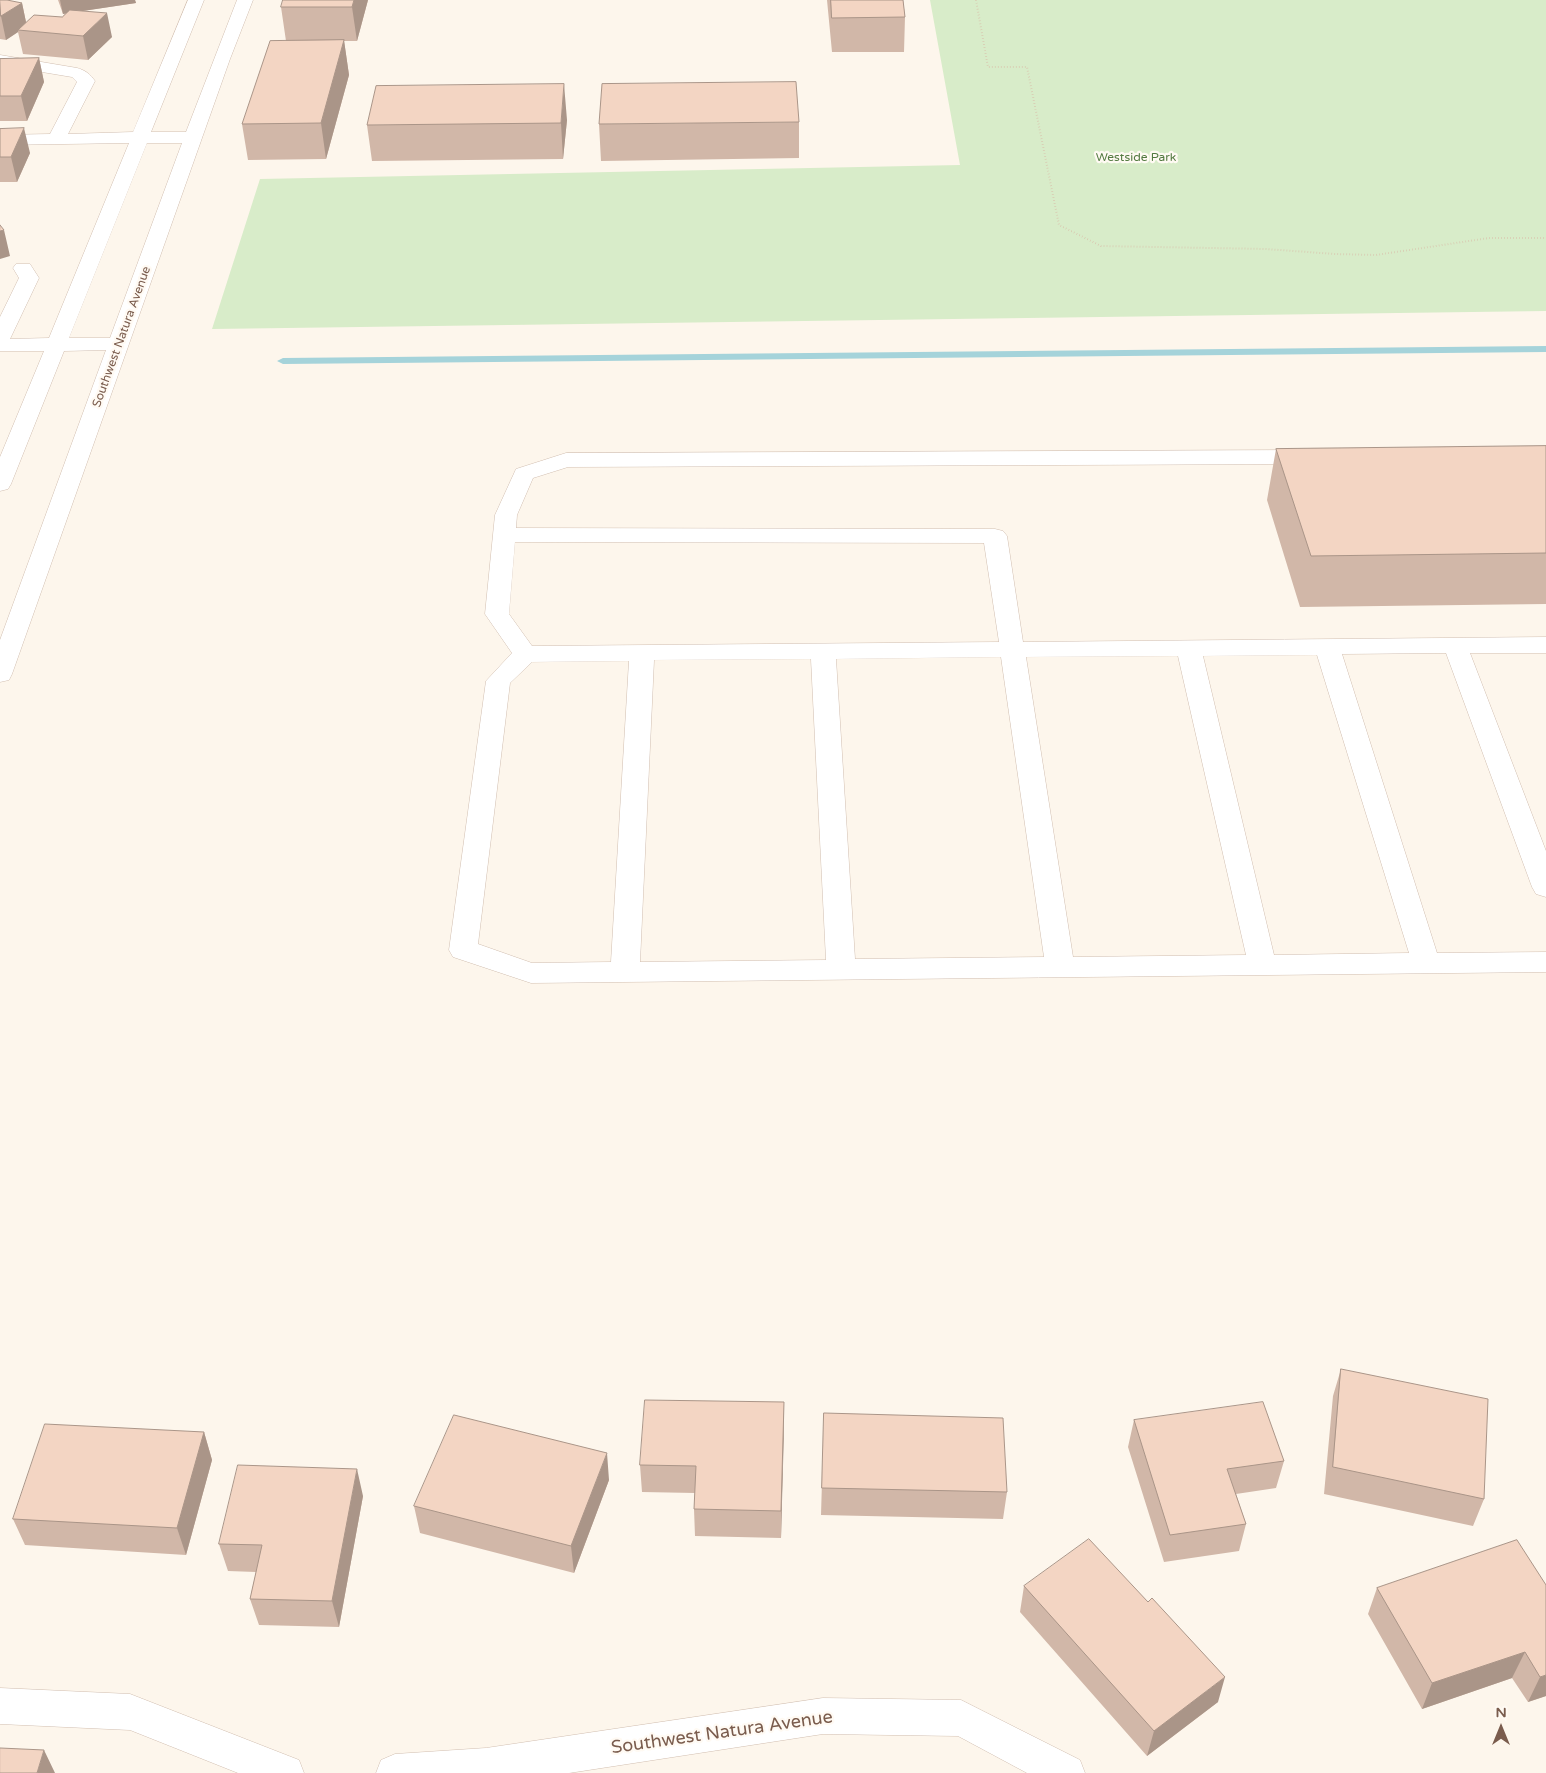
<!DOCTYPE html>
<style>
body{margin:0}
#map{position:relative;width:1546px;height:1773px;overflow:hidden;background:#fdf6ec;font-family:"Varela Round",sans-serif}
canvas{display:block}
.north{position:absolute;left:1476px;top:1703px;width:50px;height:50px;-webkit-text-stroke:4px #fffaf3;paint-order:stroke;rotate:0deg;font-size:14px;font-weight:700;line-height:20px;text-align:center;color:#7a5c4d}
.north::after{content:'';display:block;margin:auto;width:18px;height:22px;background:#7a5c4d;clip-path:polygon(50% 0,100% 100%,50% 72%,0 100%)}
</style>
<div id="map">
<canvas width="1546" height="1773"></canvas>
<div class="north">N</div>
</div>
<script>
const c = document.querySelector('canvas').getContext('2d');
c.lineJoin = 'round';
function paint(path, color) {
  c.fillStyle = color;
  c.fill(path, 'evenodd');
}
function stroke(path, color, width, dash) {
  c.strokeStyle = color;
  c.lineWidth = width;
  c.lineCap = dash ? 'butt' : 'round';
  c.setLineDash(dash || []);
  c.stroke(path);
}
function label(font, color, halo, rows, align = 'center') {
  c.font = font + ' "Varela Round",sans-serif';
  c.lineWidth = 4.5;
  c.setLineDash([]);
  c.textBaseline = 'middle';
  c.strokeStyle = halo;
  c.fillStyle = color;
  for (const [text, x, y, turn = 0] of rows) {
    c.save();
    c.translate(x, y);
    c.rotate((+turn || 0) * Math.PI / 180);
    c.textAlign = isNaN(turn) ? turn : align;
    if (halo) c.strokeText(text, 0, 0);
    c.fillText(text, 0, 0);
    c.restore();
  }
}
paint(new Path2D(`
 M930,0h616v311l-1334,18 48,-150 700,-14z`), '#d8ecc9');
paint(new Path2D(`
 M1546,346v6l-1263,12 -6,-3 6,-3z`), '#a5d3da');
const minor = new Path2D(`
 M188,0h16l-53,132h35l51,-132h16l-23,59 -218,615 -3,6 -9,2v-42l106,-290 -42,1 -53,133 -3,5 -8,2v-34l44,-106h-44v-34l19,-39 -6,-10 3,-4h14l9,14 -29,61 39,-1 80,-195 -129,2v-10l50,-1 27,-52 -5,-5 -72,-12v-10l77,13c8,2 13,6 18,13l-27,53 65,-2zM147,143h35l-72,195h-41z
 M1312,450l8,2 3,5 -3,5 -8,2 -744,3 -35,11 -16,37 -1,13 479,1 8,2 4,5 16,106 523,-5v16h-76l76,198v46l-10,-3 -4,-7 -86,-234 -104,1 95,299 109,-1v20l-1015,11 -78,-26 -4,-7 37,-269 26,-28 -27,-39 10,-99 21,-46 50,-16zM515,542l469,1 15,99 -467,4 -23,-32zM1317,655l92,298 -135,2 -71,-299zM1178,656l68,299 -173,2 -47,-300zM1001,657l43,300 -189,2 -19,-300zM811,659l15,301 -186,2 14,-302zM629,661l-18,301 -79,1 -54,-19 32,-261 22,-21z
 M0,1688l130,6 169,66 5,13h-66l-108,-43 -130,-6z
 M823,1698l138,2 119,60 5,13h-58l-69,-37 -135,-2 -254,39h-193l5,-13 14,-6 91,-6z`);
stroke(minor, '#d1beb0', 1);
stroke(new Path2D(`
 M976,0l12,67h39l32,158 42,21 165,3 69,5 41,1 113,-17h57`), '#d9b8a5', 2, [0.5, 2.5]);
paint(minor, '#fff');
paint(new Path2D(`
 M0,0l22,3 4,19 36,-5 4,-4 -3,1 -5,-14h77l1,3 -54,8 30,26 -24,23 -65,-6 -5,-22 -12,8 -6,-1z
 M368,0l-11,41h-13l5,34 -23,84 -78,1 -6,-36 44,-83 -5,-34z
 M827,0h76l2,17 -1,35h-72z
 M39,58l5,24 -17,39h-27v-62z
 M567,120l-4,39 -191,2 -5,-36z
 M799,122v36l-198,3 -2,-37z
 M0,129l30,24 -13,29h-17z
 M1546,446v158l-246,3 -33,-107 9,-51z
 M1341,1369l143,130 -11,27 -149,-32 9,-98z
 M784,1402l-3,136 -86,-2 -1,-27 1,-16 -53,-1 -2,-27z
 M824,1413l183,79 -4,27 -182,-4z
 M1134,1420l150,41 -8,27 -40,6 10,30 -7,27 -75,11 -36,-115z
 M204,1432l8,28 -26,95 -161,-10 -12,-26z
 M609,1480l-35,93 -154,-40 -6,-27z
 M363,1496l-24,131 -80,-2 -9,-26 6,-27 -28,-1 -9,-27z
 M1517,1540l29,156 -18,6 -16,-24 -90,31 -54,-95 9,-26z
 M1024,1586l194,116 -71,54 -127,-144z`), '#d1b7a8');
paint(new Path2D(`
 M60,0h75l1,3 -73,11z
 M354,0h14l-11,41 -5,-34z
 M22,3l5,24 -9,3v2l-12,8 -5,-24z
 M107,13l5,24 -24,23 -5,-24z
 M344,40l5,35 -23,84 -5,-36z
 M39,58l5,24 -17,39 -6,-25z
 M564,84l3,36 -4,39 -2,-36z
 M24,128l6,25 -13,29 -6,-25z
 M4,230l6,26 -10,3v-28z
 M784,1402v28l-3,108v-27z
 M204,1432l8,28 -26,95 -9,-27z
 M607,1453l2,27 -35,93 -3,-27z
 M357,1469l6,27 -24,131 -7,-26z
 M1525,1652l-13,26 -90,31 10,-26z
 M1546,1675v21l-18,6 12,-25z
 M1225,1677l-7,25 -71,54 7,-25z
 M44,1750l11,23h-18z`), '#aa9588');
const building = new Path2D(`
 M0,0h7l15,3 -21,13z
 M283,0h71l-2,7h-71z
 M831,0h72l2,17 -73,1z
 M70,10l37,3 -24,23 -65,-6 16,-15 28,2z
 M344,40l-23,83 -79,1 28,-83z
 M39,58l-18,38h-21v-37z
 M796,82l3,40 -200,2 3,-40z
 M564,84l-3,39 -194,2 9,-39z
 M24,128l-13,29h-11v-28z
 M0,225l4,5 -4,1z
 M1546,446v107l-235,3 -35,-107z
 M1341,1369l147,30 -4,100 -151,-32z
 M645,1400l139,2 -3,109 -87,-2 2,-43 -56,-1z
 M1263,1402l21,59 -57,8 19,55 -76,11 -36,-115z
 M824,1413l179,5 4,74 -185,-4z
 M454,1415l153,38 -36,93 -157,-40z
 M45,1424l159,8 -27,96 -164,-9z
 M238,1465l119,4 -25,132 -82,-2 12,-54 -43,-1z
 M1089,1539l59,63 4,-4 73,79 -71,54 -130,-145z
 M1517,1540l29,45v90l-6,2 -15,-25 -93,31 -55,-95z
 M0,1748l44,2 -7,23h-37z`);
paint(building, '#f3d5c3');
stroke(building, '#aa9588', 1);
label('12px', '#537a41', '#fffaf3', [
 ["Westside Park",1136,158]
]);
label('12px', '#7a5c4d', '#fffaf3', [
 ["Southwest Natura Avenue",122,337,-70]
]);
label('18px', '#7a5c4d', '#fffaf3', [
 ["Southwest Natura Avenue",722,1733,-8]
]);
</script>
